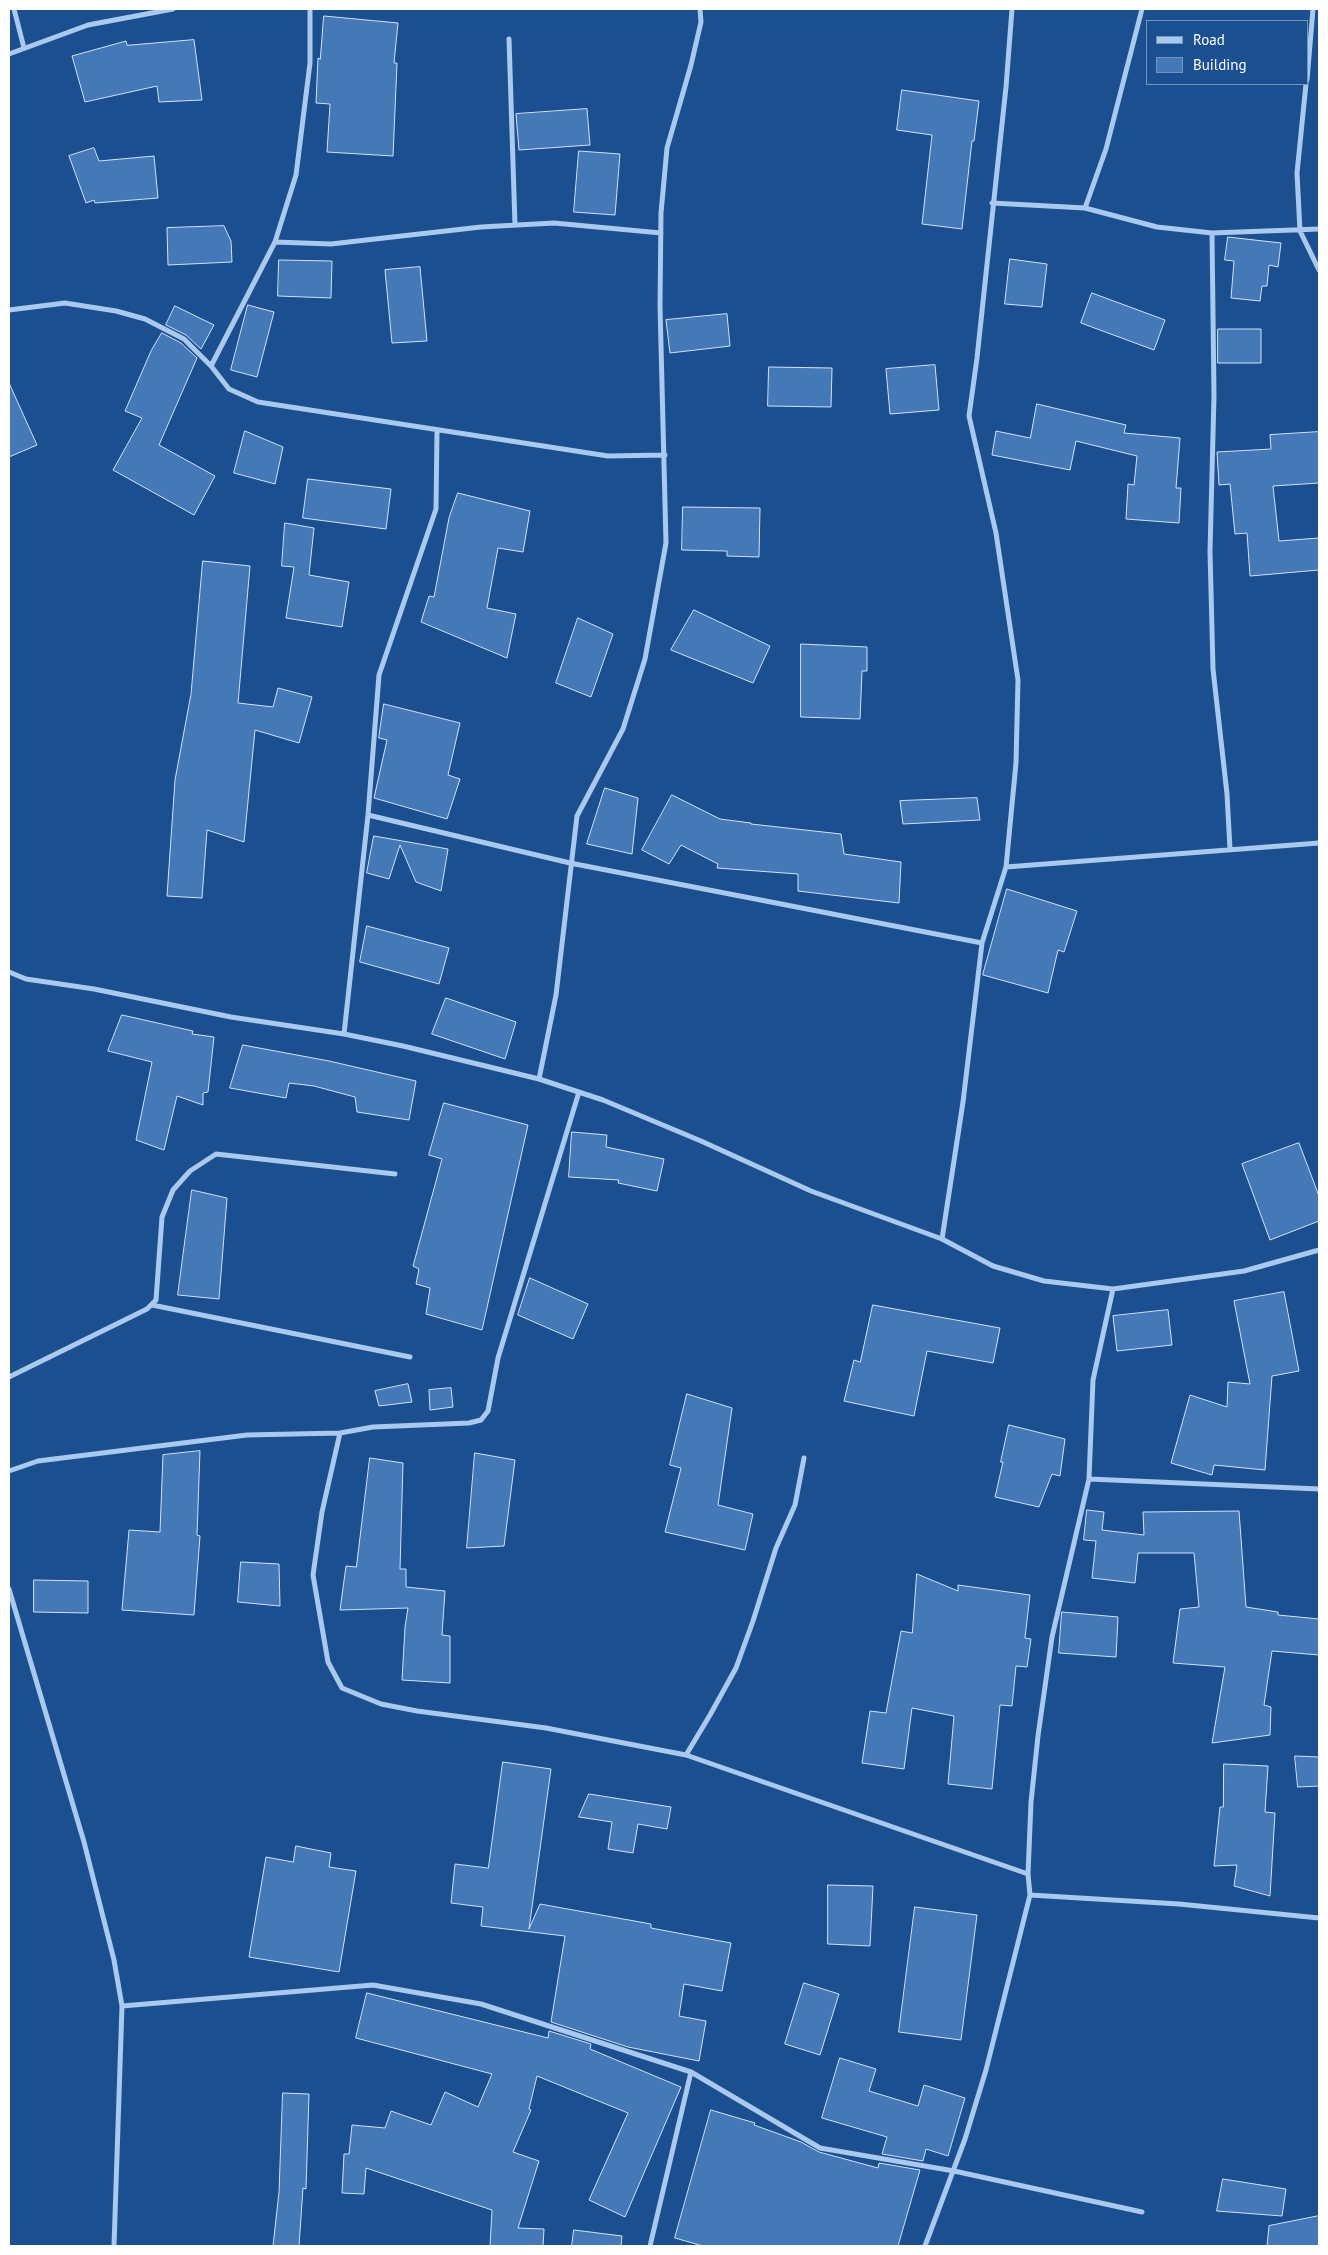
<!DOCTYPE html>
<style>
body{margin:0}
#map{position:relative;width:1328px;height:2255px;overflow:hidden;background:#1b4f8f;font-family:"PT Sans",sans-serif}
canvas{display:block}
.frame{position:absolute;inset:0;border:10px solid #fff;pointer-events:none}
.legend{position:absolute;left:1146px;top:20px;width:162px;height:65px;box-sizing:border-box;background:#1b4f8f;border:1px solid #7695bc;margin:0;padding:6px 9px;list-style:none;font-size:15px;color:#fff}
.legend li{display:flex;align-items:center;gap:10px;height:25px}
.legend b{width:25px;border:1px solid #7695bc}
</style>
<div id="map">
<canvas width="1328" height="2255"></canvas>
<div class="frame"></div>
<ul class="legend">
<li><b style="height:6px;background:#a9c9ee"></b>Road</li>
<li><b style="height:14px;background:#4478b7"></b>Building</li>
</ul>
</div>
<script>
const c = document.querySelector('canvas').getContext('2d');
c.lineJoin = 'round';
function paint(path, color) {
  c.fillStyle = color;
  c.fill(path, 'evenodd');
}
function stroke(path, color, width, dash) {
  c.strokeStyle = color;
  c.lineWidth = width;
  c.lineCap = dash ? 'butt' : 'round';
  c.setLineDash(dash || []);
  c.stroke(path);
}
const building = new Path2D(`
 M324,16l74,7 -4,40h3l-4,93 -66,-4 3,-48 -14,-1 2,-45 2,1z
 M194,40l8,60 -43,2 -2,-16 -72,16 -13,-46 54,-15 1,4z
 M902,90l77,11 -5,40h-2l-10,88 -40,-5 10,-89 -35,-5z
 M587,109l3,36 -71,5 -3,-36z
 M94,148l5,13 55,-5 4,42 -63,5 -1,-3 -8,3 -17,-47z
 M579,151l41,3 -5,61 -41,-3z
 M224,226l7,15 1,21 -64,3 -1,-37z
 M1228,237l53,6 -3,24 -9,-2 -2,21h-5l-2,15 -29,-3 3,-37 -9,-1z
 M1010,259l37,5 -5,43 -37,-3z
 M279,260l53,1 -1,37 -53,-2z
 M420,267l7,74 -35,2 -7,-73z
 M1092,293l73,27 -11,30 -73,-27z
 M248,305l26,7 -17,65 -26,-7z
 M175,306l39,19 -13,24 -15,-14 -20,-10z
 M727,314l3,32 -60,7 -4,-33z
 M1218,329h43v34h-43z
 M162,333l19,10 16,15 -38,87 56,31 -21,39 -81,-45 29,-52 -17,-7 26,-60z
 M935,365l4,45 -49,4 -4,-45z
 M769,367l63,1 -1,39 -63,-1z
 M9,383l28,62 -28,12z
 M1037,404l89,21 -2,8 56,5 -4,50h5l-2,35 -53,-4 2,-35 6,1 3,-29 -61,-15 -6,29 -78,-15 4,-24 34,7z
 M245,431l38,16 -8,37 -41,-11z
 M1319,432v51l-46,3 6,55 40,-3v32l-69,6 -3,-43 -12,1 -5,-50 -11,1 -2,-33 54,-3 -1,-14z
 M308,479l83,10 -5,40 -83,-11z
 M458,493l72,18 -7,41 -25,-4 -11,60 29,6 -9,44 -86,-36 8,-26 5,1 15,-79z
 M683,507l77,1 -1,49 -32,-1v-5l-45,-1z
 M285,523l29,5 -5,47 40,7 -7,45 -56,-9 8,-51 -12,-1z
 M203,561l47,5 -12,137 35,4 5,-19 34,9 -13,46 -44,-13 -11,112 -37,-12 -5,68 -35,-2 8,-116 16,-86z
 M694,610l76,36 -17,37 -82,-33z
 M578,618l35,16 -22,63 -35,-14z
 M801,644l66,3v24h-5l-2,48 -59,-2z
 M384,704l76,19 -12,52 12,4 -13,40 -73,-21 13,-58 -8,-2z
 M605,788l33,10 -6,56 -45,-10z
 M672,795l48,24 31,4v1l90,10 3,20 57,8 -2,41 -101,-12v-17l-81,-6 1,-4 -37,-19 -12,19 -27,-14z
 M977,798l3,22 -77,4 -3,-23z
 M374,836l74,13 -7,42 -25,-9 -16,-37 -11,34 -22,-6z
 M1007,889l70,22 -13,41 -6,-2 -10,43 -65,-18z
 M367,926l82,22 -10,36 -79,-22z
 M446,998l70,24 -11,37 -73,-25z
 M122,1015l71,16 -1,3 22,3 -6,55 -5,1v12l-26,-9 -13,54 -28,-10 16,-78 -44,-11z
 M243,1045l86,16 87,20 -7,39 -52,-8 -2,-15 -41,-11 -25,-3 -3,15 -56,-10z
 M444,1103l84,22 -46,205 -56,-16 4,-26 -14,-4 3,-15 -6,-3 29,-107 -13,-4z
 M572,1132l35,3 -1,12 58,12 -7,32 -39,-8 1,-3 -50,-3z
 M1299,1143l20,53v25l-49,19 -28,-76z
 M192,1190l35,8 -8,101 -41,-4z
 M530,1278l58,26 -15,35 -55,-24z
 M1284,1292l15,79 -27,5 -7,94 -51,-5 -2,10 -41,-12 19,-68 37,12 1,-25 22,2 -16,-83z
 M873,1305l127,23 -7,35 -66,-12 -13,65 -70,-15 10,-41 6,2z
 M1168,1310l4,35 -55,6 -4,-35z
 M408,1384l4,18 -33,4 -4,-15z
 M451,1388l2,19 -23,3 -1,-20z
 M687,1394l45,14 -14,97 35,9 -8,36 -80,-18 16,-64 -11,-3z
 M1009,1425l56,14 -5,37 -8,-2 -13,33 -44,-10 8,-35h-2z
 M200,1451l-3,84 3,1 -6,79 -72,-5 7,-80 31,2 3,-77z
 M475,1453l40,7 -11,86 -37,2z
 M370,1458l33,5 -3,106h6v18l39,4 -3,44 8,1v47l-48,-3 3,-53 3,-19 -68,2 6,-44 10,1z
 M1087,1510l17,2 -2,18 42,5 -1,-23 96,-1 7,96 32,5v3l41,4v36l-47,-4 -8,54 7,2 -1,28 -58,8 13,-76 -52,-4 7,-54 19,-2 -5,-54h-56l-3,30 -43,-5 4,-37 -12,-1z
 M241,1562l38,2 1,42 -42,-4z
 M917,1574l41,17v-6l72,10 -5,43 6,1 -4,28 -11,-1 -4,40 -12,-1 -8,84 -44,-5 6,-68 -42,-8 -8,61 -42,-6 8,-52 16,2 15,-82 11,2z
 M34,1580l54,1v32l-54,-1z
 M1062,1612l56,5 -2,40 -57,-4z
 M1295,1756l24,1v29l-21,1z
 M503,1762l48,7 -22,160 11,-25 111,20v4l80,15 -9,48 -38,-7 -5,32 27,5 -7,40 -71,-14 -77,-25 14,-86 -84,-10 2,-19 -32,-4 4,-39 33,4z
 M1224,1764l44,2 -3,46 10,1 -5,83 -36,-10 3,-21 -23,1 6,-59h3z
 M589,1794l82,13 -4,22 -29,-5 -5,29 -25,-4 4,-27 -33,-5z
 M296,1846l35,7 -2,14 27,4 -17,101 -90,-15 17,-100 27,5z
 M828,1885l45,1 -3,60 -42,-2z
 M915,1907l62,8 -16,125 -62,-8z
 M804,1983l35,11 -19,61 -35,-11z
 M367,1993l181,45 1,-7 42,13 -1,5 91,38 -56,130 -36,-17 39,-87 -91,-37 -8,33 2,1 -18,42 26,9 -21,67 26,1 -1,17h-53l2,-36 -126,-42 -2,26 -22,-1 2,-39h5l3,-29 33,3 6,-17 40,14 14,-33 33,15 14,-33 -136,-36z
 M840,2058l36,11 -7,22 49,15 6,-21 41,13 -17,58 -22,-7 -3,12 -41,-7 5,-17 -65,-19z
 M283,2093l26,1 -3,95 -3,-1 -4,58h-26l6,-54z
 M711,2110l44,13 -1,2 47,17 18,10 59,16 1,-5 41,7 -22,76h-195l-28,-8z
 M1223,2179l63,10 -4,27 -65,-5z
 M1319,2216v30h-52l2,-20z
 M574,2230l48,6 -1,10h-49z`);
paint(building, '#4478b7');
stroke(building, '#cfe3fa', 1);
stroke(new Path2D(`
 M14,9l10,39
 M509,39l6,186
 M9,54l79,-29 85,-16
 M1307,80l6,-71
 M1306,84l-9,89 3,58 19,39
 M992,203l93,5 72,19 55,6 107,-4
 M1085,208l21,-59 36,-140
 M1212,233l2,163 -4,155 3,118 14,125 3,55
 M275,242l56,2 150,-17 73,-4 107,10
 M9,310l56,-7 51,8 29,8 39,20 27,27 18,23 29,13 350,54 57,-1
 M211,366l64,-124 21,-67 14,-112v-54
 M368,815l202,48 412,80
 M1006,867l313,-24
 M9,972l17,7 68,10 137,28 113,17 59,12 136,33 64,21 98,41 110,50 131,48 51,27 51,15 69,8 131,-18 75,-21
 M344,1034l24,-219 11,-140 57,-166 1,-78
 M539,1079l17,-84 21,-179 46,-87 22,-70 21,-116 -6,-237 1,-93 6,-65 24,-83 10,-43 -1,-13
 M942,1239l21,-137 19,-159 24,-76 10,-104 2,-83 -22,-147 -27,-117 8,-58 29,-271 6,-78
 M152,1305l258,52
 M9,1377l138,-68 9,-9 6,-83 11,-27 17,-19 26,-17 179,20
 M340,1433l-18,79 -9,63 15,87 14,26 39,16 36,7 129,17 140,27 342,119
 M9,1471l29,-10 209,-26 93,-2 33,-6 96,-4 12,-3 7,-9 10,-53 81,-266
 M1089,1479l230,10
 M9,1589l75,253 30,118 8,46 -8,240
 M686,1755l24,-40 26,-47 17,-47 23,-73 19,-43 9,-47
 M1030,1895l149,9 140,14
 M122,2006l251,-21 108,19 210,68 129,76 134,23 188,41
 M650,2246l41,-174
 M925,2246l40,-107 21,-69 44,-175 -2,-21 3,-72 7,-66 14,-99 37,-158 4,-99 20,-91`), '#a9c9ee', 5);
</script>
